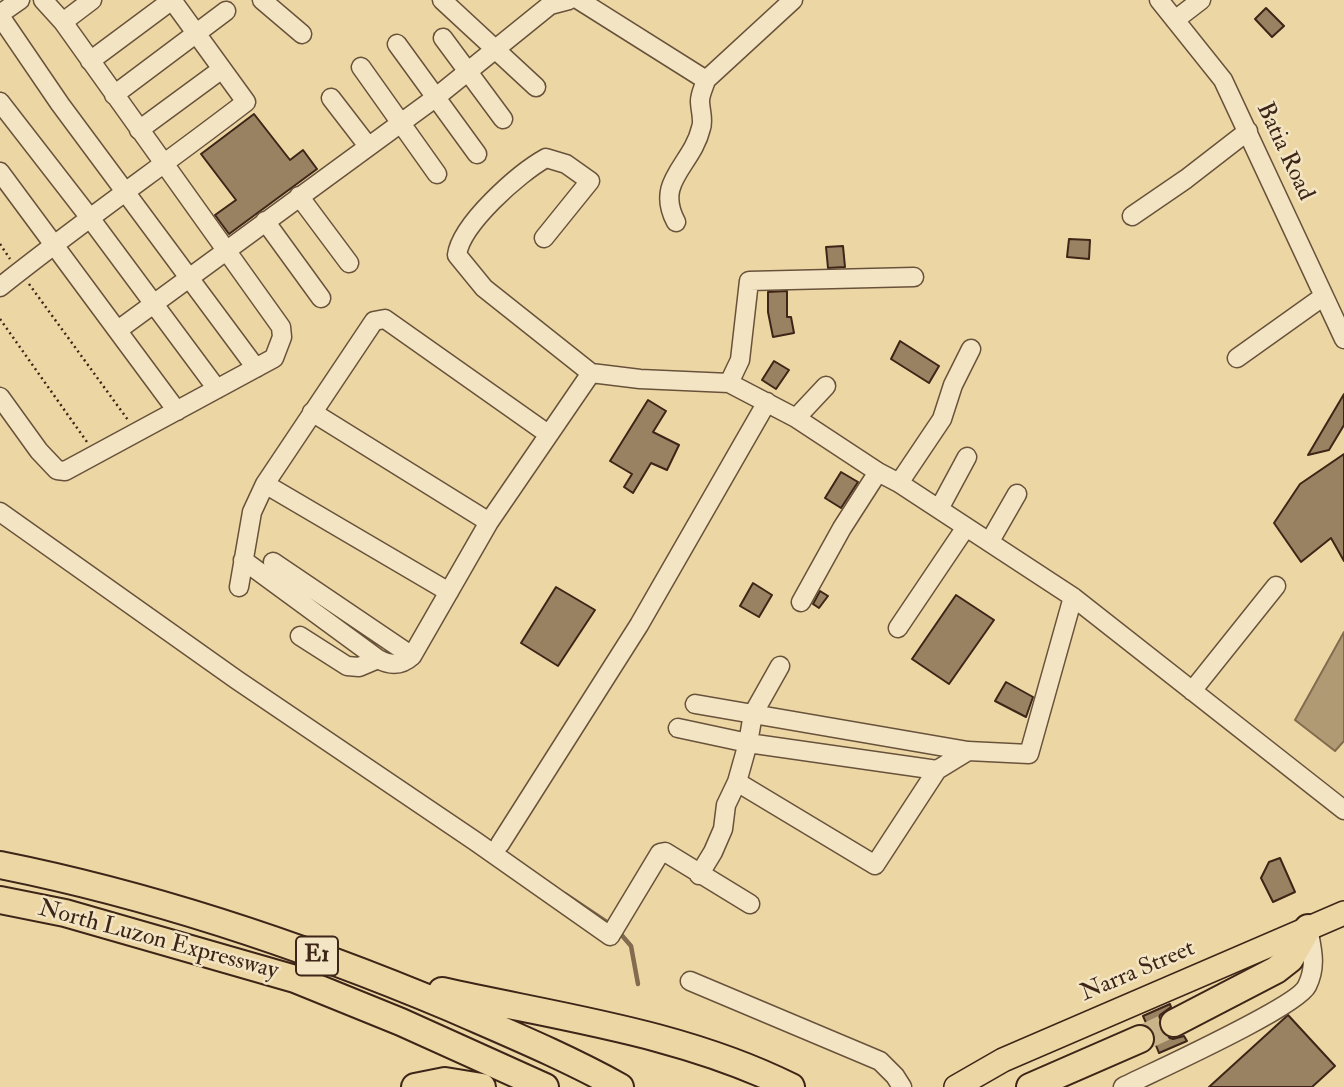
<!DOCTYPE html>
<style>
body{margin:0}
canvas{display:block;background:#ecd7a4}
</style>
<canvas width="1344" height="1087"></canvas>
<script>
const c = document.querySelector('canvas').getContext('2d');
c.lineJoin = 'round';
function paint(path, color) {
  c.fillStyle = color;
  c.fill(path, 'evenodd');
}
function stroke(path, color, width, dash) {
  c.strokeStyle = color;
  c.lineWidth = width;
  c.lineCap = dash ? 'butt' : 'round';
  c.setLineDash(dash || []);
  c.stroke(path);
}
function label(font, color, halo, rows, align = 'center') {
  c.font = font + ' "IM FELL Double Pica",serif';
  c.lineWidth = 5;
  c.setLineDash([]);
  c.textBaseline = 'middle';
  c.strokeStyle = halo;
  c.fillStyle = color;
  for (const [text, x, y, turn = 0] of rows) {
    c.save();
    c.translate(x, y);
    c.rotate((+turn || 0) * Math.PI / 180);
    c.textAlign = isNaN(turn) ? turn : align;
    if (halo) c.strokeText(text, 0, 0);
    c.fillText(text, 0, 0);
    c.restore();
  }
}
const water = new Path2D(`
 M1344,632v109l-9,10 -40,-31z`);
paint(water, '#b09a74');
stroke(water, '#826b4f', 2);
stroke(new Path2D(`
 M565,894l45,30
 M619,932l12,14 7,38`), '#826b4f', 4.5);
const building = new Path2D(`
 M1266,8l18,18 -12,11 -17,-18z
 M254,114l36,46 13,-10 14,19 -88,65 -14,-19 21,-15 -35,-46z
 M1069,239l21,1 -1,19 -22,-2z
 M843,246l2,21 -17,1 -2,-21z
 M787,291v26h4l3,16 -21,4 -5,-25v-20z
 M900,341l39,25 -10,17 -38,-24z
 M774,361l15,9 -13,19 -14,-9z
 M1344,394v31l-15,25 -21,5z
 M648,400l18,11 -13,21 26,13 -12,25 -16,-7 -18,30 -9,-6 8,-13 -22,-13z
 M1344,454v107l-13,-23 -30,24 -27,-39 26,-39z
 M841,472l17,10 -17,26 -16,-10z
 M753,583l19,12 -13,22 -19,-11z
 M556,587l39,23 -37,56 -37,-23z
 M820,591l8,5 -9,12 -6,-4z
 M956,595l38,25 -45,64 -37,-25z
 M1006,682l27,15 -7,20 -31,-16z
 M1280,858l15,34 -22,10 -12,-24 8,-16z
 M1170,1004l1,3 -11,8 -2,7 2,8 5,6 8,3 11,-3 3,5 -28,12 -4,-10 -1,-11 -7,-7 -4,-9z
 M1288,1015l47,51 -23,21h-103z`);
paint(building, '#988261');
stroke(building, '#3d2518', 2);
stroke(new Path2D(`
 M1140,1039l34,-16`), '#c9b388', 26, [26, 13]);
const minor = new Path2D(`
 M262,0l40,34
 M442,0l94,87
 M579,0l127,80 87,-80
 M1159,0l64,80 121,259
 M0,14l20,-14
 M0,16l60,88 196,264
 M1175,20l26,-20
 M63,22l29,-22
 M443,38l60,81
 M397,44l80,110
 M361,67l76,107
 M114,95l112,-84
 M331,98l37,48
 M0,102l90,116 127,171
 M139,130l83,-61
 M0,172l177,239
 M299,196l50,67
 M1132,216l54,-37 62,-48
 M265,221l56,77
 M676,222c-22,-41 16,-56 25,-94 3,-8 -1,-18 -1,-27 0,-7 4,-14 6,-21
 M544,238l46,-57 -24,-17 -20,-6c-27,15 -85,66 -89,97l27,33 107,85 49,6 89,4 67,35 82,54 21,11 174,114 271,213
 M0,287c80,-64 164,-122 246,-185l-74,-102 -82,61
 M118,330l317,-232 115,-93 19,-5
 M1237,358l87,-62
 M729,383l11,-23 9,-79 165,-4
 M0,397l39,54 18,19 8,1 209,-113 8,-21 -1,-10 -218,-305 -20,-22
 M312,412l177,110
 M796,418l30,-32
 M899,483l43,-64 11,-34 18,-36
 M939,509l28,-52
 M0,512l237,168 238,161 135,95 50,-83 5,-1 85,52
 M990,541l27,-47
 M243,560l135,99c13,7 23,7 34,-3
 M273,562l139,94 77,-134 102,-149
 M239,587l13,-75 13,-28
 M449,592l-184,-108 109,-163 11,-2 163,115
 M801,602l41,-74 36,-56
 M898,628l68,-101
 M300,636l47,30 12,1 19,-8
 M1192,691l84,-105
 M695,704l273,47 61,3 44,-157
 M678,728l70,15 189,27 31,-19
 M737,782l138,83 62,-95
 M500,844l139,-219 128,-223
 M699,875l14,-23 10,-23 3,-24 11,-23 11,-39 5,-29 27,-48
 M690,981l190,80 15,15 7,11
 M1123,1087c30,-15 174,-80 184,-101 10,-20 5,-37 1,-58`);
const major = new Path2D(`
 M956,1087l47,-27 341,-147`);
const highway = new Path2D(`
 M0,865c155,31 306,82 451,143 57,25 115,49 169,79
 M0,900l65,13 230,66 106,43 144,65
 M442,991c116,26 241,42 349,96
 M1174,1023l102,-53 14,-11 18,-31
 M415,1087l30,-6 37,6
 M1030,1087l110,-48`);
stroke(minor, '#69523b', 21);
stroke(major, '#3d2518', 26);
stroke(highway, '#3d2518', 30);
stroke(new Path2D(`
 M0,244l10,15
 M29,284l99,136
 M0,319l87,123`), '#3d2518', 2.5, [2, 3.5]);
stroke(minor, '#f3e5c4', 18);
stroke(major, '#ecd7a4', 23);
stroke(highway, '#ecd7a4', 26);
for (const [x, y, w] of [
 [317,956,42]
]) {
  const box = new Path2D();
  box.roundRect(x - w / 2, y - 19.5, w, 39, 5);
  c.fillStyle = '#f3e5c4';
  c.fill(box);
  stroke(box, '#3d2518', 2);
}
label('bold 23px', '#3d2518', null, [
 ["E1",317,956]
]);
label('24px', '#3d2518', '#f3e5c4', [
 ["Batia Road",1284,152,65],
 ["North Luzon Expressway",158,941,15],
 ["Narra Street",1138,972,-23]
]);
</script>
